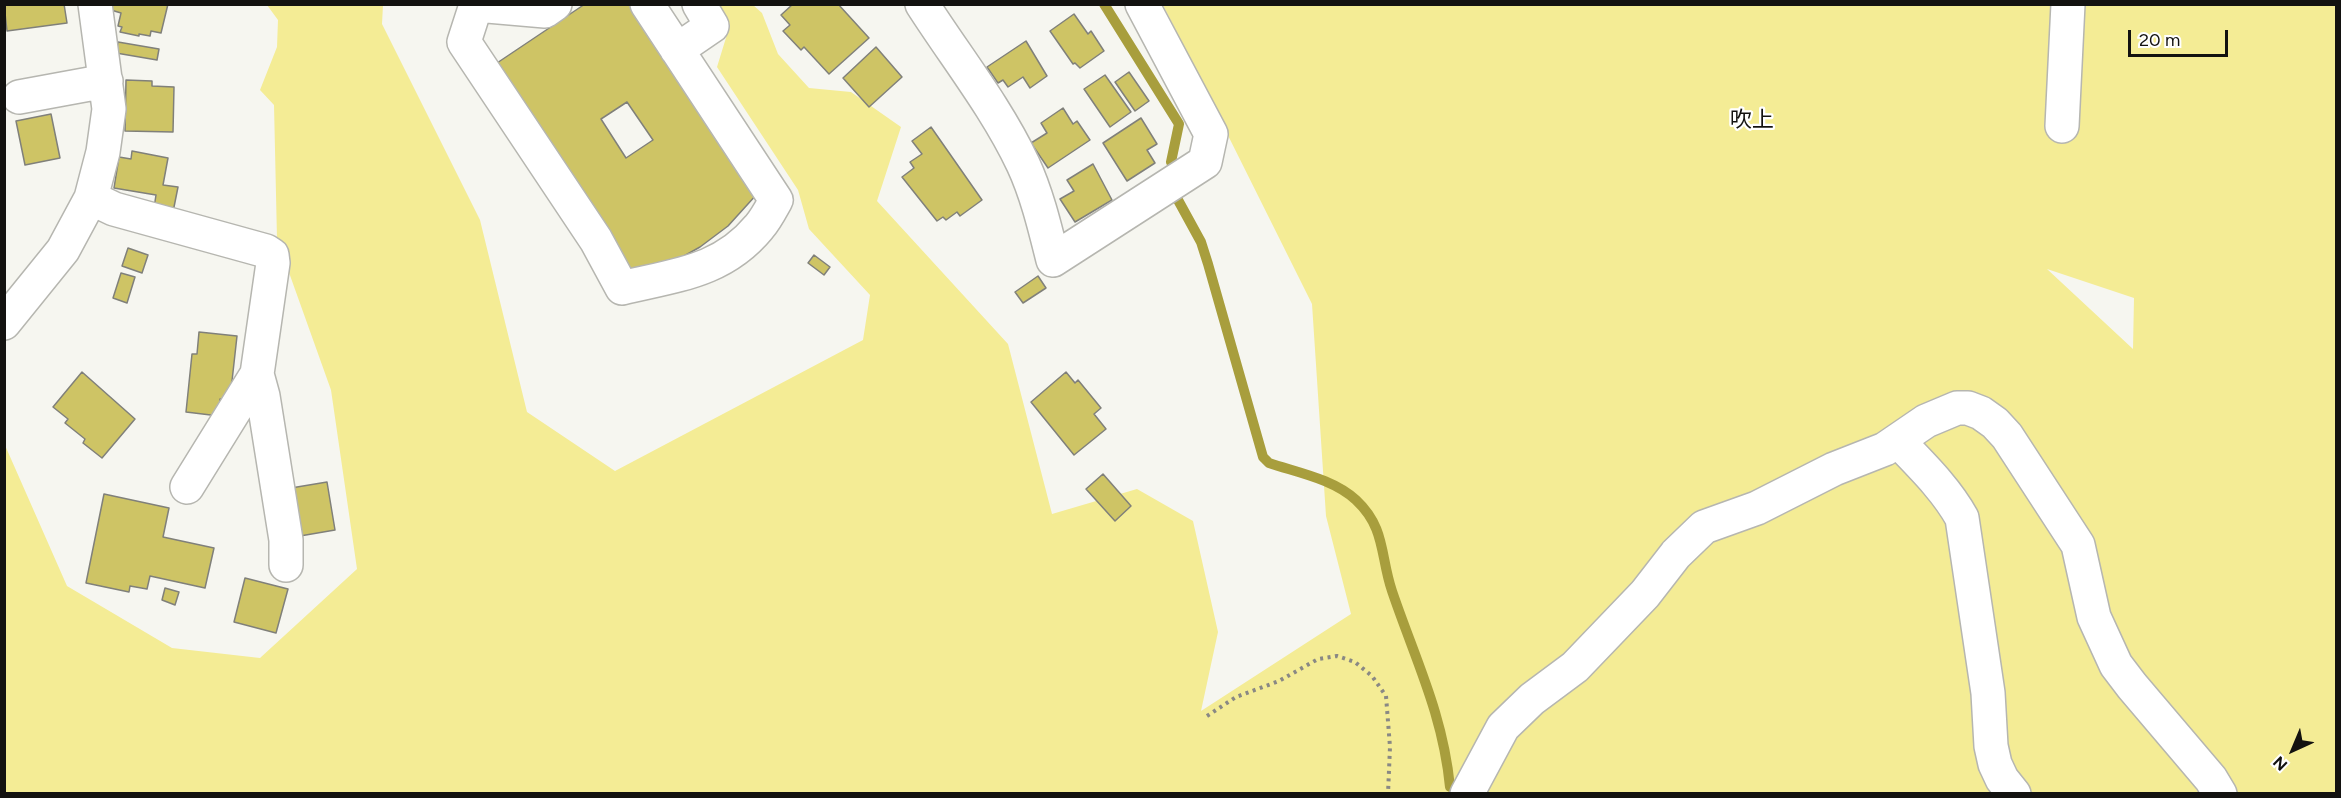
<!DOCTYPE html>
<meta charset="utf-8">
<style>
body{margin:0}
#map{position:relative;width:2341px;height:798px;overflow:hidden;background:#f6f6f0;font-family:Figtree,sans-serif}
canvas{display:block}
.frame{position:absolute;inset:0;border:6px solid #131210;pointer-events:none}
.north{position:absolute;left:2263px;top:720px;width:60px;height:60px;-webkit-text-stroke:4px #fff;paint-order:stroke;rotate:224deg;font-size:16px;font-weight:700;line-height:24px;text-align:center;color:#131210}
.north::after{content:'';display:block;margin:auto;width:21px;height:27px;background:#131210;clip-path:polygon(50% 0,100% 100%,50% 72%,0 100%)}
.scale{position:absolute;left:2128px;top:30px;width:100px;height:27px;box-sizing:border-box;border:3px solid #131210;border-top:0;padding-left:8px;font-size:18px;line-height:21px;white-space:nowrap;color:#131210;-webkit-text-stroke:4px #fff;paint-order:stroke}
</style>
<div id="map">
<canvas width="2341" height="798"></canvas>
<div class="frame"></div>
<div class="north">N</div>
<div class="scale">20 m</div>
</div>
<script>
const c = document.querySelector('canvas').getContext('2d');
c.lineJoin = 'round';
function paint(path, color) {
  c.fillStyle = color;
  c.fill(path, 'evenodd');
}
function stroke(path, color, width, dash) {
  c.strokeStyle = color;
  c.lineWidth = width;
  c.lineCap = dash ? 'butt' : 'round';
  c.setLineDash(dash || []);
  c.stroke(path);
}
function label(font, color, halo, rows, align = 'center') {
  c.font = font + ' Figtree,"Noto Sans JP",sans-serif';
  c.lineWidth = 4.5;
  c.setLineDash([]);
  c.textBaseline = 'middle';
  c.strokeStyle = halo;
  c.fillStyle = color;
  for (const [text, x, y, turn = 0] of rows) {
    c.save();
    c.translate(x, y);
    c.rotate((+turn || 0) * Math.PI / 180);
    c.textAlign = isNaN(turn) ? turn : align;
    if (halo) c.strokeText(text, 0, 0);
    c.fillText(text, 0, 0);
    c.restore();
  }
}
paint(new Path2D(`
 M267,5h116l-1,19 98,196 47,192 88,59 248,-131 7,-45 -61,-66 -11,-39 -81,-123 12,-39 -9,-23h33l9,8 16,41 31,34 42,4 50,35 -24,74 131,143 44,170 85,-25 56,32 25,111 -17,79 150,-97 -25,-98 -14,-212 -149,-299h1173v788h-2331l-1,-350 63,143 105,62 88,10 97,-89 -26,-179 -54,-151 -3,-134 -14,-15 17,-43 1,-27zM2047,269l87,29 -1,51z`), '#f4ec95');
stroke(new Path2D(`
 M1104,4l75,120 -8,38
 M1178,200l23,42 7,22 55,193 6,6c30,10 64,16 87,37 30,28 24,56 36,91 23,68 51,123 58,196`), '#a89e3d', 10);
const building = new Path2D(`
 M4,4h60l3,19 -60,8z
 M113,4h55l-7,29 -10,-2 -1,5 -11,-2v2l-19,-4 2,-5 -4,-1 3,-13 -10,-3z
 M585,4h48l124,190 -29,32 -28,21 -32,18 -34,12 -140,-212zM627,102l26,38 -27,18 -25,-39z
 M793,4h45l31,34 -40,36 -25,-27 -3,3 -18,-19 7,-6 -9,-10z
 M1074,14l14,20 3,-3 13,20 -24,17 -5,-5 -2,1 -23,-33z
 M1026,41l21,35 -17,12 -7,-11 -15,10 -5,-7 -5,3 -11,-16z
 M118,42l41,7 -2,11 -41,-7z
 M876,47l26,30 -33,30 -26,-29z
 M1129,72l20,29 -14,10 -20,-29z
 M1105,75l26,37 -21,15 -26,-38z
 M126,80l26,1v5l22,1 -1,45 -48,-1z
 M1063,108l10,16 4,-3 13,19 -42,28 -17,-25 16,-10 -6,-10z
 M51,114l9,44 -35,7 -9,-44z
 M1141,118l16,26 -10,6 8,13 -28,18 -24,-38z
 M931,127l51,73 -22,16 -3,-4 -11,8 -3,-3 -6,4 -35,-44 12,-9 -4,-6 12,-8 -10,-13z
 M132,151l36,7 -5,27 15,2 -5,25 -19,-4 2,-13 -42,-7 5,-31 12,2z
 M1093,164l19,36 -37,22 -15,-23 14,-8 -7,-11z
 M128,248l20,7 -6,18 -20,-7z
 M814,255l16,12 -6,8 -16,-12z
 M121,273l14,4 -8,26 -14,-5z
 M1038,276l8,12 -23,15 -8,-11z
 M199,332l38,4 -7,63h-10l-1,17 -33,-4 6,-58h5z
 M82,372l53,47 -33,39 -19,-15 2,-4 -20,-16 3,-4 -15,-12z
 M1066,372l9,11 3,-3 23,28 -7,6 12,15 -32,26 -43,-53z
 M1103,474l28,32 -16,15 -29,-32z
 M327,482l8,48 -35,6 -9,-48z
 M104,494l65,14 -6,29 51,11 -9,40 -55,-12 -3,13 -17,-3 -1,6 -43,-9z
 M245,578l43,11 -12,44 -42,-11z
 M165,588l14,4 -4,13 -13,-5z`);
paint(building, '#cec465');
stroke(building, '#80807a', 1.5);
const minor = new Path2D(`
 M555,4l-10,7 -69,-6 -12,37 132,198 26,48c53,-13 100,-16 137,-61 7,-8 12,-18 17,-27l-129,-196
 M922,4c34,53 74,103 101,160 14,30 22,64 30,96l152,-98 6,-28 -69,-130
 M677,50l35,-24 -13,-22
 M19,97l87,-16
 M2062,126l6,-122
 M91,198l23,11 152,42 6,4 1,8 -16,111 6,22 23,144v25
 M4,323l59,-73 28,-52 12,-46 6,-43 -14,-105
 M1898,441c23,24 48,48 64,77l26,175 3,53 4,18 7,15 12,15
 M187,487l70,-113
 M1467,794l36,-67 29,-28 43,-32 70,-73 31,-40 28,-27 53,-19 77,-39 51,-20 41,-28 31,-13h11l13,5 14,10 12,13 71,109 16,72 22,48 16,21 79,93 9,15`);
stroke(minor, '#b6b6b0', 36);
stroke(new Path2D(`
 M1207,716l29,-19 43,-16 39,-22 19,-3 18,6 17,14 14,20 4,51 -2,47`), '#898884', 4, [3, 4.5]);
stroke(minor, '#fff', 33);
label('22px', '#131210', '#fff', [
 ["吹上",1752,121]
]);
</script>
